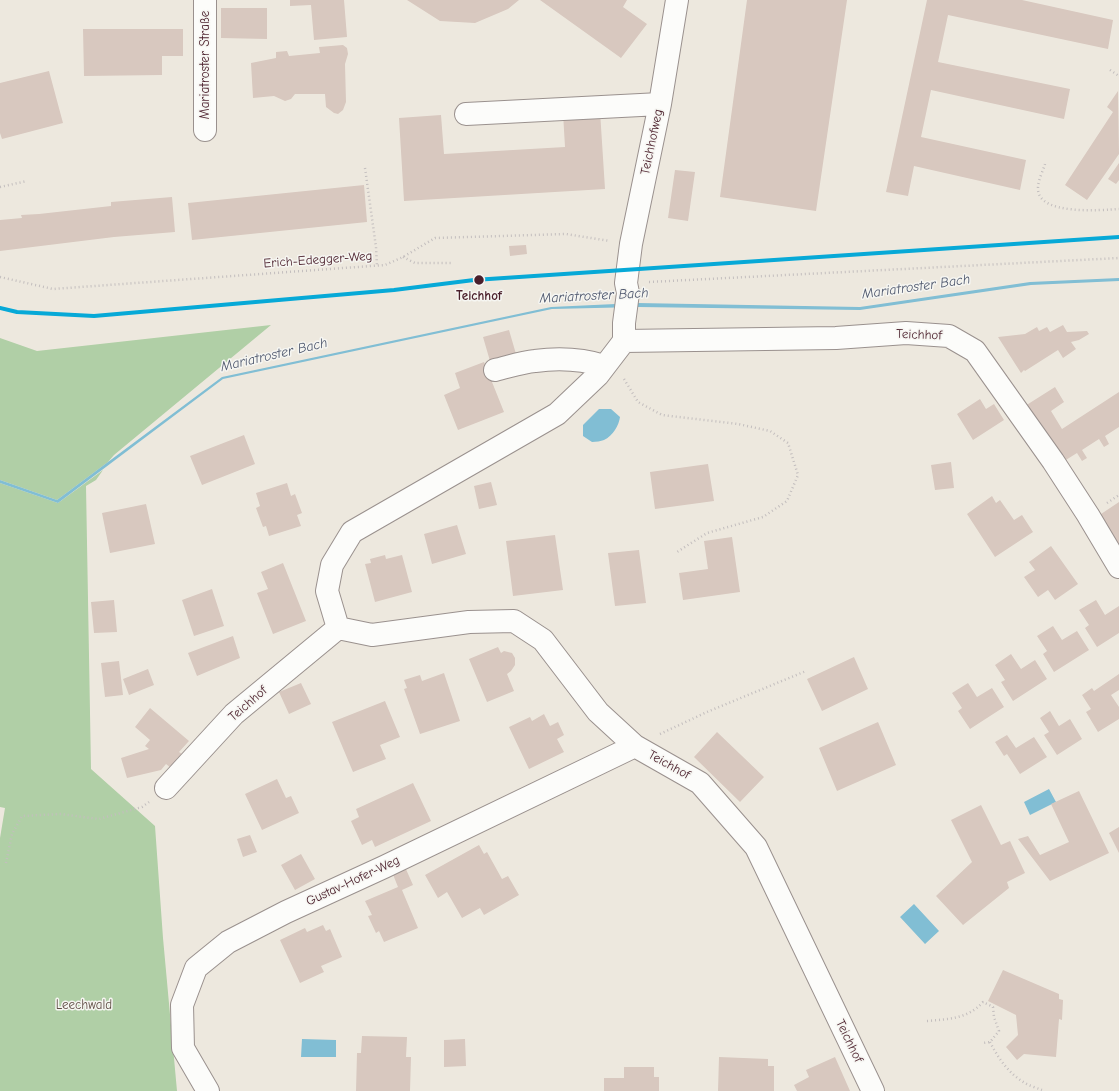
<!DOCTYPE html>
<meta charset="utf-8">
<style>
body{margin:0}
canvas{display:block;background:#ede8de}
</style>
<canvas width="1119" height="1091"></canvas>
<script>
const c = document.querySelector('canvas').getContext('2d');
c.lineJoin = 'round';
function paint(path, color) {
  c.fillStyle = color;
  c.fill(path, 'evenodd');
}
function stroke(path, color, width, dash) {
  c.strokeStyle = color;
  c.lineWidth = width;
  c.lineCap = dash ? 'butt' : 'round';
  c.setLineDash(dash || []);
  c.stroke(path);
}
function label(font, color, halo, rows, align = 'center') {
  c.font = font + ' "Comic Neue",sans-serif';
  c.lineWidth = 3;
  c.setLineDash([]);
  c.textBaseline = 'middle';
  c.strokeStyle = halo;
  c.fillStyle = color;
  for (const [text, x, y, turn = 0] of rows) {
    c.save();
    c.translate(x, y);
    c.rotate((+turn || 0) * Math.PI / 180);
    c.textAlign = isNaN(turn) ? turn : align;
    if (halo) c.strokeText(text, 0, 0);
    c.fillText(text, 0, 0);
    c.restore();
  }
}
paint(new Path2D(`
 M271,325l-157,130 -6,7 -51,38 -57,-20v-142l37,13z
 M103,470l-7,10 -10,6 5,283 64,57 8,112 14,153h-177v-253l5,-30 -5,-1v-324l58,20z`), '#b0cfa6');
paint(new Path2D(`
 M1119,278v3l-88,4 -171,25 -222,-3 -86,2 -329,70 -165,124 -58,-20v-3l57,20 165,-123 329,-70 86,-4 223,4 170,-25z
 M599,409h12l9,8c-1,8 -7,19 -16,23 -3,1 -8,2 -12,2l-9,-6v-11z
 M1049,789l7,13 -26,13 -6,-13z
 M914,904l25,27 -14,13 -25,-27z
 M302,1039l34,1v17h-35z`), '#81bed4');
paint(new Path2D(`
 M290,0h54l3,37 -33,3 -3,-35 -21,1z
 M407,0h112l-11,9 -33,14 -35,-2z
 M540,0h87l-4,7 24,17 -26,34z
 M747,0h100l-31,211 -96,-14z
 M927,0h95l91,20 -5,29 -160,-34 -10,47 132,27 -6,30 -133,-29 -10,47 105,23 -6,30 -106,-24 -6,30 -22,-4z
 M221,8h46v31l-46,-1z
 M83,29h100v27h-21v19l-78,1z
 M343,45l4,3 1,6 -3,10 1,38 -3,8 -5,4 -4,-1 -8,-6 -1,-13h-30l-4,5 -6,2 -11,-5 -21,2 -2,-35 25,-5v-6l11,-1 2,5 31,-3 -1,-6z
 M49,71l14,52 -61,16 -2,-6v-50z
 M1118,91l1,63 -32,46 -22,-15 48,-73 -6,-5z
 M600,111l5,78 -201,12 -5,-83 42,-3 3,39 121,-7 -2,-34z
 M1119,163v17l-3,4 -8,-5z
 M675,170l20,2 -7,49 -20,-3z
 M364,185l3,37 -175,18 -4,-37z
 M172,197l3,35 -61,5 -114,14v-31l22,-2 -1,-3 18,-1 72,-8v-4z
 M526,245l1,9 -17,2 -1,-10z
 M1063,325l4,7 20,-1 2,3 -10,6 -8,2 5,7 -13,9 -5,-8 -33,21 -1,-1 -3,3 -23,-36 27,-3 12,-7 2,4 8,-4 3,5z
 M509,330l7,24 -26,7 -7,-24z
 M484,362l20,50 -46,18 -14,-35 16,-7 -5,-15z
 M1055,387l9,15 -13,9 11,18 57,-37v35l-14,9 4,8 -5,3 -5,-8 -17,11 5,8 -5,3 -5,-8 -16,10 -36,-57z
 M980,399l6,10 8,-5 10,16 -31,20 -16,-26z
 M244,435l11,29 -53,21 -12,-29z
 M951,462l3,26 -19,2 -4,-25z
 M708,464l6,37 -59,8 -5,-37z
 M491,482l6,23 -18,4 -5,-23z
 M287,483l4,13 4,-2 7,19 -5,2 4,11 -32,10 -3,-10 -3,1 -7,-19 4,-2 -4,-13z
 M992,496l4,7 4,-3 14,20 8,-5 11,17 -38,25 -28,-43z
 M1119,502v45l-21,-31z
 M146,504l9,40 -45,9 -8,-40z
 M457,525l9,29 -34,10 -8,-30z
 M555,535l8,55 -50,6 -7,-55z
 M732,537l8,55 -57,8 -4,-27 29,-4 -4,-28z
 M1051,546l27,38 -23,16 -7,-10 -10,7 -14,-20 11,-7 -6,-8z
 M639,550l7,53 -31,3 -7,-53z
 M385,555l1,4 16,-4 10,37 -37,10 -10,-38 6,-1 -1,-4z
 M283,563l23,58 -33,13 -16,-41 11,-4 -7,-17z
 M212,589l12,37 -30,10 -12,-36z
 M114,600l3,32 -23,1 -3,-31z
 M1096,600l9,15 14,-9v27l-22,14 -12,-19 4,-3 -10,-15z
 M1053,626l9,14 15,-9 12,19 -35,22 -11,-18 4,-3 -10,-15z
 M233,636l7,22 -43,18 -9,-23z
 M498,647l3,6 3,-2 8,2 3,5v7l-4,6 -4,3 7,17 -27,11 -18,-43z
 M1011,654l10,15 14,-9 12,19 -34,22 -12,-19 4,-2 -10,-15z
 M854,657l14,32 -46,22 -15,-32z
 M119,661l4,34 -18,2 -4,-34z
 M148,669l6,16 -25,10 -6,-16z
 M444,673l16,48 -40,13 -16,-45 3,-1 -3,-8 16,-5 2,6z
 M1119,674v16l-8,5 8,12v12l-21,13 -12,-20 5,-3 -9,-14 10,-7 2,3z
 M301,683l10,21 -22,10 -10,-22z
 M968,683l9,14 15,-9 12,19 -34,22 -12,-18 4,-3 -10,-15z
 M385,701l15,36 -20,8 6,14 -33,13 -21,-50z
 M150,708l39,33 -10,11 3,2 -11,14 -5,-4 -5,6 -34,8 -6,-20 28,-9 -4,-3 5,-6 -15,-13z
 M1050,711l9,15 11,-7 12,20 -25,16 -13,-20 5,-3 -9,-14z
 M544,714l6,12 8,-4 6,13 -7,4 7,13 -35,17 -20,-42 21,-10 2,4z
 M878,722l18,43 -59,26 -18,-43z
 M717,732l47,45 -24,25 -46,-45z
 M1007,735l9,13 18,-11 13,20 -27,17 -13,-20 -3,2 -9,-14z
 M277,779l9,19 5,-2 8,17 -37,17 -17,-36z
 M413,783l18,38 -56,26 -3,-7 -10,5 -11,-24 8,-4 -3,-8z
 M1079,791l30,62 -59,28 -32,-42 10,-3 12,19 29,-13 -18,-38z
 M981,805l20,40 9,-4 15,32 -18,9 2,6 -46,37 -27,-29 36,-34 -21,-42z
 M1119,827v26l-10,-20z
 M250,835l7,17 -14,5 -6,-18z
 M479,845l5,9 3,-2 15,27 6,-3 11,19 -35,20 -4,-7 -18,10 -15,-26 -9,6 -13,-23z
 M301,854l14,25 -20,11 -14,-25z
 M405,867l8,18 -11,5 16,38 -34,14 -5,-11 -3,2 -8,-17 4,-1 -7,-14 33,-14 -6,-15z
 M323,925l3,6 4,-2 12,28 -21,9 3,6 -24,11 -20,-43 25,-12 2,4z
 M1003,970l56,24v5l4,1 -1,20 -3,-1 -3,38 -32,-3 -7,6 -11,-13 12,-12 -2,-20 -28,-14z
 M362,1036l45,1 -1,20h5l-1,34h-54l1,-38h4z
 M465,1039l1,27 -22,1v-27z
 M719,1057l49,2v7h6v25h-56z
 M835,1057l15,34h-53l-3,-6 15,-8 -3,-7z
 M624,1067h30v10h5v14h-55v-13h20z`), '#d8c8bf');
const minor = new Path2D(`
 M677,0l-17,104 -29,140 -5,39 2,10 -4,30v18l-26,34 -41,39 -205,118 -20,33 -5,26 11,37 34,7 97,-13 45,-1 29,19 55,72 37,34 65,37 56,64 117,244
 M466,114l194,-10
 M205,130v-130
 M624,341l212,-3 70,-5 43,3 26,15 78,110 35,54 31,52
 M495,370c13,-3 27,-8 40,-9 23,-3 47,-2 69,5
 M166,788l68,-74 104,-86
 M208,1091l-25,-43 -1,-43 14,-37 32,-26 58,-30 98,-45 251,-121`);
stroke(minor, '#9a918e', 24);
stroke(new Path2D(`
 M1110,70l9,6
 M1045,164c-2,7 -7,16 -7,24 -1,28 64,22 81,21
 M365,168l11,79 1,19
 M0,187l27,-6
 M403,257l12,6h38
 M0,277l53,12 332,-24 18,-8 32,-19 131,-4 44,7
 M649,282l470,-24
 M624,379l14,23 24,13 76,9 32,7 18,12 10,32 -11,26 -24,16 -56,16 -30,19
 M1107,503l12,-8
 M660,734l47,-22 99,-41
 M6,863l6,-29 10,-18 38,-2 39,5 43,-12 7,-5
 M927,1021c21,-2 41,-2 56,-19l10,5 1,10 5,14 -9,11 -7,1
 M990,1042c8,16 19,32 35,41 5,3 12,5 17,7`), '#c3bebe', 2.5, [1, 3]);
stroke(minor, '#fcfcfa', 22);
stroke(new Path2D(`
 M0,308l17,4 77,4 300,-26 80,-10 645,-43`), '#07a9d7', 4);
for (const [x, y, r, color] of [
 [479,280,5.5,"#4a1f2b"]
]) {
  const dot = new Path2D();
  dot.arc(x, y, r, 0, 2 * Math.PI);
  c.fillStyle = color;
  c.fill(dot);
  stroke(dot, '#f6f6f2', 1.5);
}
label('13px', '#4a1f2b', '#f6f6f2', [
 ["Mariatroster Straße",205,65,-90],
 ["Teichhofweg",652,142,-78],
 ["Erich-Edegger-Weg",318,260,-4],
 ["Teichhof",919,335,2],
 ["Teichhof",248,704,-41],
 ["Teichhof",669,765,29],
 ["Gustav-Hofer-Weg",353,881,-25],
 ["Teichhof",849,1041,64]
]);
label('bold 13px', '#4a1f2b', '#f6f6f2', [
 ["Teichhof",479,296]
]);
label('13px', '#5f4e44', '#f6f6f2', [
 ["Leechwald",84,1005]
]);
label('italic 14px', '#4e576d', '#f6f6f2', [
 ["Mariatroster Bach",916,287,-8],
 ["Mariatroster Bach",594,296,-3],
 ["Mariatroster Bach",274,355,-13]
]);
</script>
